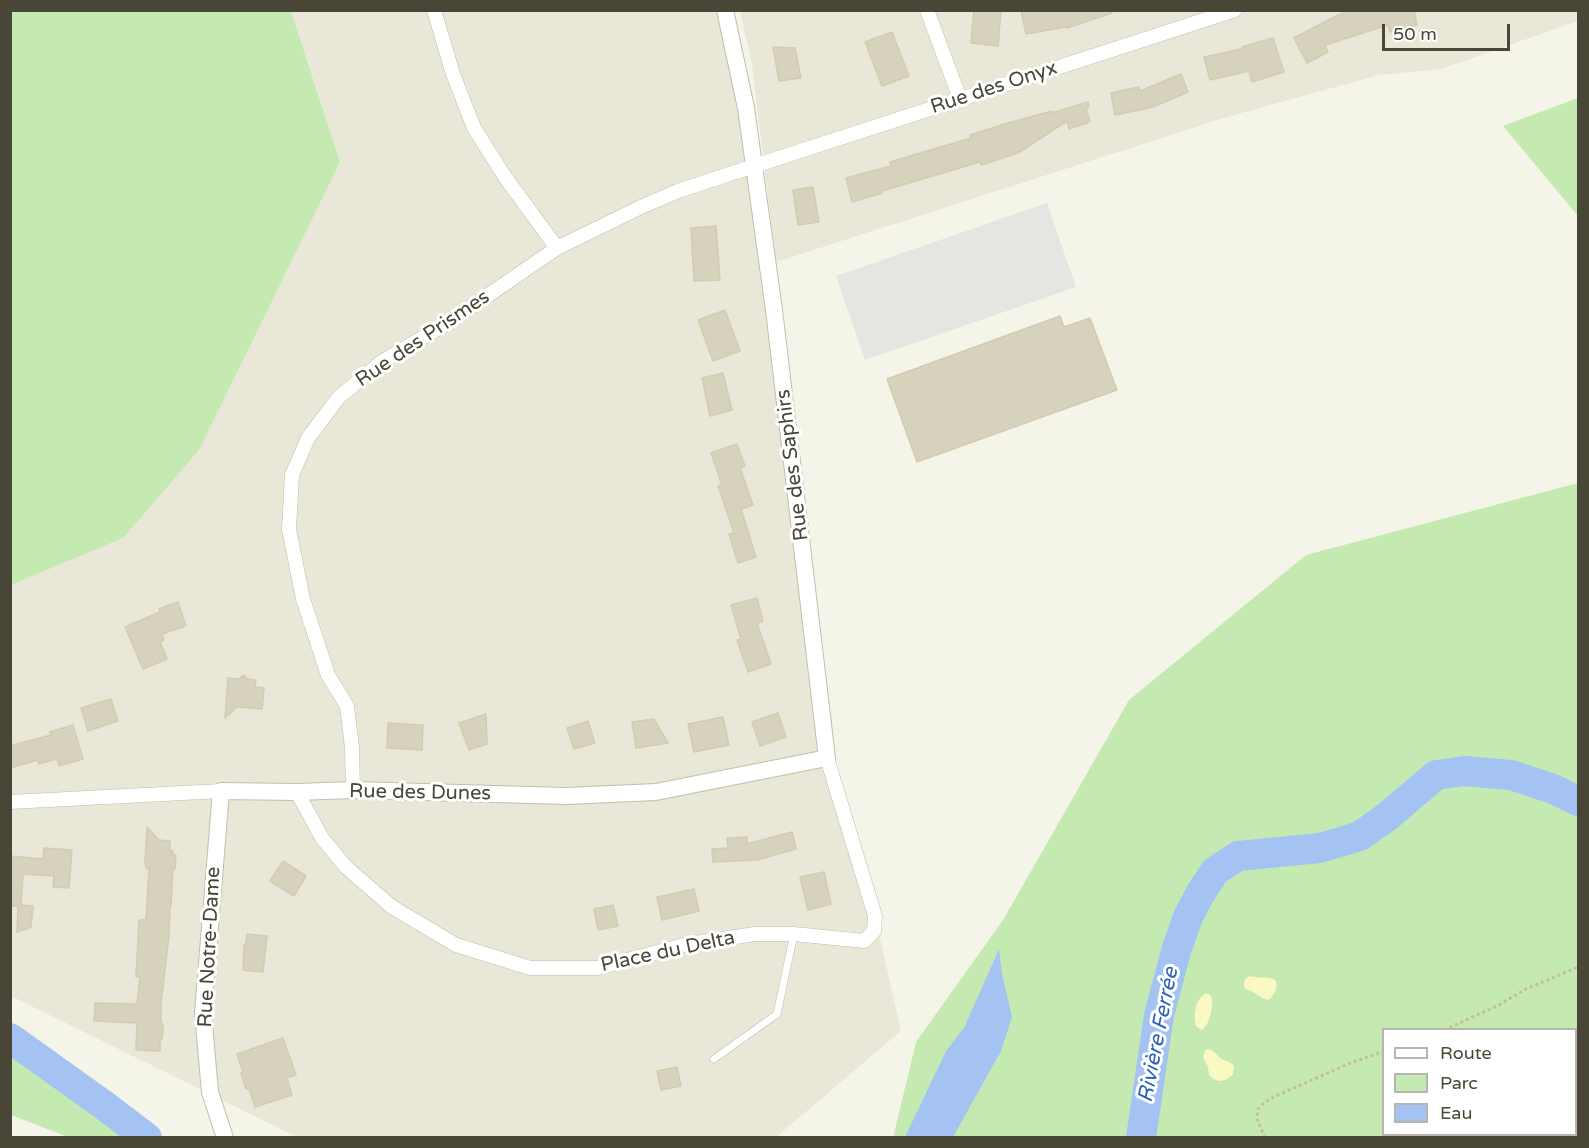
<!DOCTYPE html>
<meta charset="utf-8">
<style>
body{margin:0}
#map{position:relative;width:1589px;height:1148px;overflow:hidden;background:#f5f4e9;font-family:"Varela Round",sans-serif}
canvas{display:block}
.frame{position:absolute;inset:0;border:12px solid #494637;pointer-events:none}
.legend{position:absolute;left:1382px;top:1028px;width:195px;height:108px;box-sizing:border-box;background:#fff;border:2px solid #b6b5af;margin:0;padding:8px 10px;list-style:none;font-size:18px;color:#494637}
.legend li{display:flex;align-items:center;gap:12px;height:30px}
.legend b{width:30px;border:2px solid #b6b5af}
.scale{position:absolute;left:1382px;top:24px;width:128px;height:27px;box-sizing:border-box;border:3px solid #494637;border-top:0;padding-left:8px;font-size:18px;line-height:21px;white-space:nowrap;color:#494637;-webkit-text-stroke:4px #fff;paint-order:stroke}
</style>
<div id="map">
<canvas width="1589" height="1148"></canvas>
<div class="frame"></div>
<ul class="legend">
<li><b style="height:8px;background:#fff"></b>Route</li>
<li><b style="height:16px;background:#c5eab1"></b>Parc</li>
<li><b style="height:16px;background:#a4c3f3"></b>Eau</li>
</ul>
<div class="scale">50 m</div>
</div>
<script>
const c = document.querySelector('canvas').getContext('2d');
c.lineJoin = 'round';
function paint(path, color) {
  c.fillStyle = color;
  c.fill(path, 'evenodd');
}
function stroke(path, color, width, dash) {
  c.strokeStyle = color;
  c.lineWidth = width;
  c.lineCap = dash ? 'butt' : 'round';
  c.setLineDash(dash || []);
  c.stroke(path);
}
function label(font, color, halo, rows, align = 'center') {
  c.font = font + ' "Varela Round",sans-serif';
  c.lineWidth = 6;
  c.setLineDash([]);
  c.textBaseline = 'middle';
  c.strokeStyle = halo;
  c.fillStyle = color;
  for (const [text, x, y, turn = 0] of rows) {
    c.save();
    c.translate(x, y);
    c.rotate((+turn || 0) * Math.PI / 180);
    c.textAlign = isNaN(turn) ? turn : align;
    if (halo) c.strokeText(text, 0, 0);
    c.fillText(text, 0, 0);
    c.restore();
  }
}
paint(new Path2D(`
 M1578,10v11l-137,48 -62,6 -152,42 -451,145 -24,-198 -12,-53z
 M291,11h434l102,747 48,158 26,115 -126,107 -478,-1 -286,-141 -1,-411 113,-47 217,-376z`), '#e9e7d7');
paint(new Path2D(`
 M11,10l280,1 49,151 -141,288 -76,88 -112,47z
 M1578,98v118l-75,-90z
 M1578,483v654l-685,1 23,-96 87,-122 126,-220 177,-145zM1384,1030h192v104h-192z
 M10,1055l66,40 52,42h-60l-57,-22z`), '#c5eab1');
paint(new Path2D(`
 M1250,976c9,3 20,-1 26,5 2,7 -2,14 -7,19 -6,-1 -8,-3 -14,-7 -7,-5 -13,-1 -10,-14z
 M1206,993l5,3c3,10 -1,28 -9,34l-6,-4c-3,-12 -1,-26 10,-33z
 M1209,1049c6,2 8,7 13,10 5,3 8,2 12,7l-1,8c-8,8 -15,10 -24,1l-1,-8 -5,-10 2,-7z`), '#faf9c4');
paint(new Path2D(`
 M1047,203l29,84 -211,73 -29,-84z`), '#e6e5e1');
paint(new Path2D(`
 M999,949l3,25 10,43 -11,34 -48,86h-48l41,-86 18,-23z`), '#a4c3f3');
stroke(new Path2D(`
 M10,1038l95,68 42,32
 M1141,1138l18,-123 17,-64 12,-34 12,-23 15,-23 23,-15 82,-8 40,-12 28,-20 48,-41 28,-4 47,4 42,14 25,12`), '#a4c3f3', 30);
const building = new Path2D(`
 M974,10h27l-3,36 -27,-3z
 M1021,10h91v3l-45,15 -1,-1 -40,7z
 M1352,10h62l3,15 -27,7 -2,-7 -63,20 3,7 -21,11 -13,-25 44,-23z
 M892,32l17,44 -27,10 -17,-44z
 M1273,38l11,34 -32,10 -3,-11 -39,9 -6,-23 38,-8v-2z
 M773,47l22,1 6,30 -22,3z
 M1181,74l7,18 -35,15 -38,8 -4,-22 28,-6 1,4z
 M1088,102l1,4 -3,3 4,13 -21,7 -2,-8 -49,32 -37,12 -1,-3 -98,29v2l-30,9 -6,-24 45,-12 -1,-4 81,-24 -1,-3 38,-12 44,-12v2z
 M813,187l6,35 -21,3 -5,-35z
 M716,226l4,54 -26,1 -3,-53z
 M725,310l15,41 -27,10 -15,-41z
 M1060,316l4,11 26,-9 27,72 -200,72 -30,-83z
 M723,373l9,37 -22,6 -8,-38z
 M737,444l8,22 -5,2 13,37 -12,4 15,48 -18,6 -9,-29 5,-1 -16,-47 4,-1 -11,-32z
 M757,598l6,23 -6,2 14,41 -23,8 -11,-32 4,-1 -10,-34z
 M178,602l8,24 -24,8 2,6 -4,2 7,17 -24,10 -18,-42 35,-15 -1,-3z
 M244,675l3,4 9,1 -1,7 9,1 -2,21 -25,-2 -12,11 3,-40 11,1z
 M111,699l7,22 -30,10 -7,-23z
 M778,713l8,24 -26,9 -8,-24z
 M486,714l1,30 -18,6 -10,-27z
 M723,717l6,28 -35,7 -6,-28z
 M654,719l14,24 -32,5 -4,-26z
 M588,721l7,22 -21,6 -7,-21z
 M388,723l35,2 -1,25 -35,-2z
 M73,725l10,34 -24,7 -2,-7 -18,5 -1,-4 -28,8v-22l41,-11 -1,-3z
 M147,827l12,13 11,1v9l3,1v4h3l-1,14h-2l-2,37h-1l-1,29 -8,69v18l2,2v8l-1,7 -2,2v10l-24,-1 1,-27 -43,-2 1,-18 42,1 3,-27h-4l3,-57h7l3,-52h-3l-1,-7z
 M792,832l4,17 -39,11 -44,2 -1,-13 16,-1 -1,-10 20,-1v7z
 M44,848l28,2 -3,38 -16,-1 1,-11 -31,-2 -2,31 12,1 -2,21 -14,5 1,-26h-8v-50l33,3z
 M283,861l23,15 -12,20 -24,-15z
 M824,872l7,32 -23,6 -8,-33z
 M694,889l5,22 -37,9 -5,-23z
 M613,905l5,21 -20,4 -4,-21z
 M247,934l20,2 -4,36 -20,-2 1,-25 2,-1z
 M283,1038l13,37 -9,3 5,17 -37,12 -6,-19 -3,1 -5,-16 2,-1 -6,-18z
 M677,1067l4,19 -20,4 -4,-19z`);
paint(building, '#d7d2be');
stroke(building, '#d2ccb1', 1.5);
const service = new Path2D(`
 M714,1059l63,-45 17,-80`);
const minor = new Path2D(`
 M434,10l19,64 21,54 31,49 52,71
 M927,10l33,89
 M353,790l-1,-42 -5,-42 -19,-31 -25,-76 -14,-70 3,-54 16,-37 31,-41 44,-36 66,-39 108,-74 84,-41 37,-16 76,-25 481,-156
 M297,792l25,46 24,29 46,40 64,38 74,23h67l91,-24 67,-10h39l70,7 10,-10 1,-15 -48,-158
 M10,802l211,-11`);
const tertiary = new Path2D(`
 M225,1138l-15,-46 -7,-79 18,-222 76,1 56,-2 213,6 90,-4 171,-34 -53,-448 -28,-202 -21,-98`);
stroke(service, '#c1beab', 8);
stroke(minor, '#c1beab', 15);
stroke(tertiary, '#c1beab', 18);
stroke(new Path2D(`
 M1444,1030l55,-25 27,-16 52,-22
 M1265,1138l-8,-19 1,-10 7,-7 13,-7 70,-31 36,-13`), '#c3bd9c', 3, [3, 3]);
stroke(service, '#fff', 7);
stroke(minor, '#fff', 14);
stroke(tertiary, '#fff', 16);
label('20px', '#494637', '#fff', [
 ["Rue des Onyx",994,88,-18],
 ["Rue des Prismes",423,339,-34],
 ["Rue des Saphirs",793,465,-97],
 ["Rue des Dunes",420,793,1],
 ["Rue Notre-Dame",210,947,-87],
 ["Place du Delta",668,952,-12]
]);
label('italic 21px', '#2b61ba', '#fff', [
 ["Rivière Ferrée",1159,1035,-79]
]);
</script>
